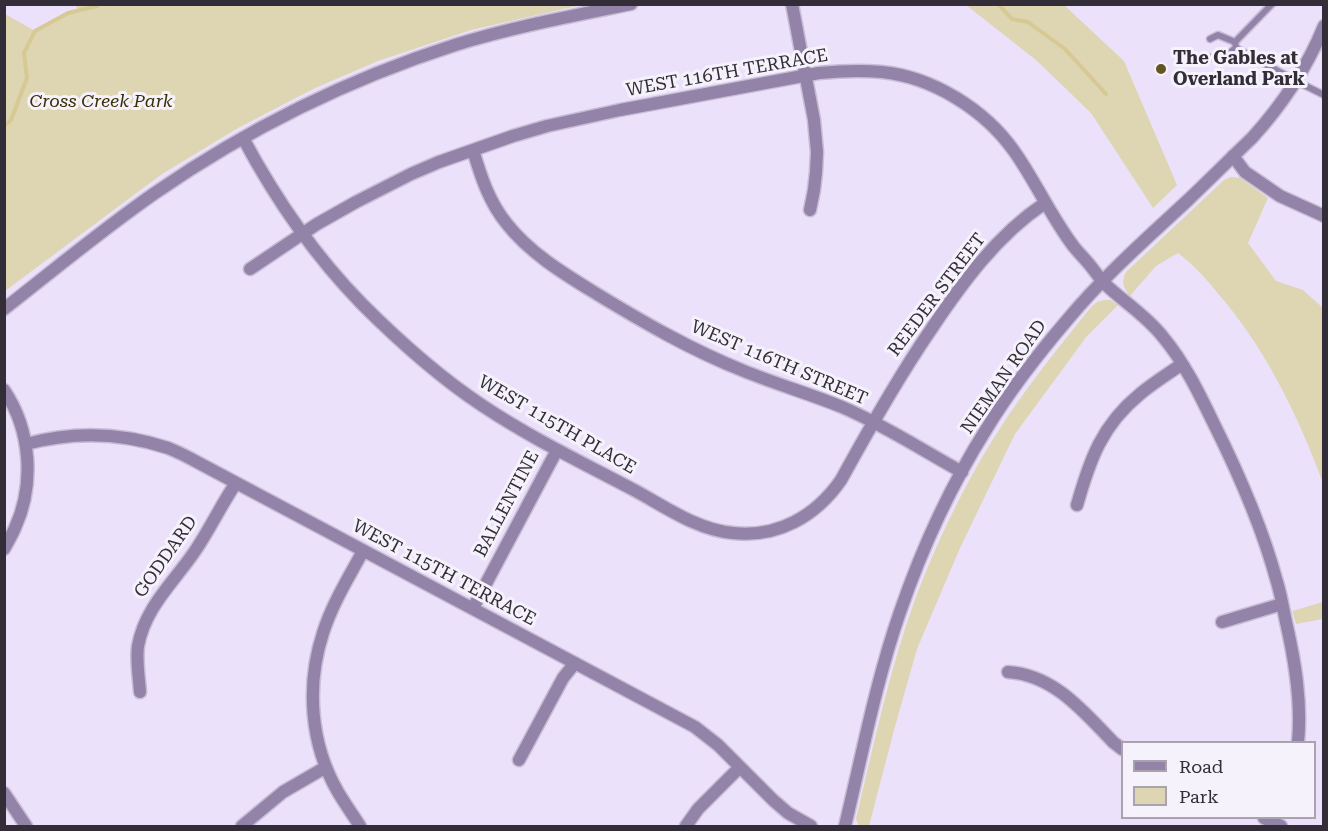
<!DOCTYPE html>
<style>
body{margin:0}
#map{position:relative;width:1328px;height:831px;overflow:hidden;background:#ece1fb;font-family:"Roboto Serif",serif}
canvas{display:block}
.frame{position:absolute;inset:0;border:6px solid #322d37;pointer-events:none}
.legend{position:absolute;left:1121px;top:741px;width:195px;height:78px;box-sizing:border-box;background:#f6f2fc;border:2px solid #a8a3ad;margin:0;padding:8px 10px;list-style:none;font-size:18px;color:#322d37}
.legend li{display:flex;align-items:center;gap:12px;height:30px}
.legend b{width:30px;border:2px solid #a8a3ad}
</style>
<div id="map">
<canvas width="1328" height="831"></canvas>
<div class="frame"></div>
<ul class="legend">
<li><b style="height:8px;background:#9483a9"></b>Road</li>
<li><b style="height:16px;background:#ded5b3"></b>Park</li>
</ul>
</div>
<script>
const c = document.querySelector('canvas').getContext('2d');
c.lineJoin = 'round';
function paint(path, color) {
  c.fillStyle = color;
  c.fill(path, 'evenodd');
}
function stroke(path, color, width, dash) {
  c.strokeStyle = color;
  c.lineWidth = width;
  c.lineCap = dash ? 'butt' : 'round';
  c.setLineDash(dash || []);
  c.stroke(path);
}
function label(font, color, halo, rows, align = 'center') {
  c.font = font + ' "Roboto Serif",serif';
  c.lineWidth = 6;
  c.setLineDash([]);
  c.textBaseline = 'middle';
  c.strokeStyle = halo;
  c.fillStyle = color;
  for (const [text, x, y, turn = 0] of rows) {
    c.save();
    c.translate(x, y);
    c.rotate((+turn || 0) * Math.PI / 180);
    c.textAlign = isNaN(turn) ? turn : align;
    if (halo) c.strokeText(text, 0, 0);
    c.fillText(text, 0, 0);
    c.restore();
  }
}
paint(new Path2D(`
 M75,5v-1l506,1 -110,25 -93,31 -65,28 -75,39 -76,46 -157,117v-277l30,17 33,-18 11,-3z
 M966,5h98l60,56 53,124 -24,23 -62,-95 -55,-53z
 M1231,177l9,1 28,20 -20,45 28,38 27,9 20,18v175c-24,-65 -54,-127 -97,-180 -16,-19 -28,-35 -48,-50l-22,13 -26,30c-7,-9 -9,-14 -4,-24l98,-92z
 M1104,300h6l8,5 -31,31 -72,98 -55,114 -43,101 -23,81 -25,96h-10l-3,-7c18,-76 34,-152 61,-225 24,-62 54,-123 91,-178 26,-38 54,-73 83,-109l6,-5z
 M1323,602v17l-27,5 -4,-13z`), '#ded5b3');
stroke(new Path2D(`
 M998,4l14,15 16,3 37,27 41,45
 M4,126l7,-6 16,-42 -3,-25 11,-22 33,-18 29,-7 2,-2`), '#d7c993', 4);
const service = new Path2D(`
 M1272,4l-37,38 1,6 60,33 28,14
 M1210,39l8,-4 17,7
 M1210,57l8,3 10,-6 8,-6`);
const minor = new Path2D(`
 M792,4l22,116 3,32 -1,20 -2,18 -4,20
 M243,138c32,60 71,117 119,166 37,37 77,73 121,102 48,32 100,57 151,84 30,16 63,40 99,43 45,5 83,-17 108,-53 28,-51 56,-101 89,-149 32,-48 67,-96 115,-128
 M473,150c8,27 16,52 34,74 22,28 54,48 85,67 49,30 99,59 152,80 32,13 66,23 98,36 42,18 80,43 120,65
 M1233,156l12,16 35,24 44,20
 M250,269l67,-45 39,-22 55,-28 28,-12 74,-26 34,-10 73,-16 199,-37c21,-2 42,-3 63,-1 51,5 103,38 132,79 22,31 37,66 60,96 5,6 10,11 15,17 5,6 9,12 14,18 19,19 43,33 60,55 21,25 36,56 50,85 26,52 49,104 64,160 4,13 6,26 9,40 9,39 16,80 12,120
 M4,390c27,40 31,94 11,138 -3,7 -7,14 -11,21
 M26,444c48,-13 94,-12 142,4 10,4 20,9 29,14l498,265 23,18 55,55 15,13 23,13
 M1077,505c13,-46 25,-80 63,-111 13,-11 28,-20 42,-30
 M473,608l84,-158
 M1222,622l60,-18
 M1008,672c46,3 75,39 105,70l9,7
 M140,692c-1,-15 -4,-31 -2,-46 7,-39 36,-64 57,-95 15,-22 26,-46 41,-68
 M519,760l44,-82 12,-15
 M4,793l22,33
 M1264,818l17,8
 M242,826l41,-34 43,-25
 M360,826c-7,-11 -15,-22 -22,-34 -28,-48 -32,-107 -15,-159 9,-29 26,-56 40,-82
 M686,826l12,-17 41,-41`);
const tertiary = new Path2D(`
 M4,309c50,-39 99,-80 151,-116 91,-63 194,-114 300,-148 58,-18 117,-29 176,-41
 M845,826c17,-71 31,-145 55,-214 22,-64 51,-127 87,-184 23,-38 52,-75 81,-109 36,-43 78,-80 119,-118 22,-21 43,-42 65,-63 30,-33 55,-70 72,-112`);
stroke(service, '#c7bdd4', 9);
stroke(minor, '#c7bdd4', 15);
stroke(tertiary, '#c7bdd4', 15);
stroke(service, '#9483a9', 6);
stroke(minor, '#9483a9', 12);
stroke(tertiary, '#9483a9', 12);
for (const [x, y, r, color] of [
 [1161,69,6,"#625522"]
]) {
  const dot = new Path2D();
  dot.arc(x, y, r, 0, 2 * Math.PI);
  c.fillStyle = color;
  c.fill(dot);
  stroke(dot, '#f6f2fc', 2);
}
label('bold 18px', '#322d37', '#f6f2fc', [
 ["The Gables at",1173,59],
 ["Overland Park",1173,80]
], 'left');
label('18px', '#322d37', '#f6f2fc', [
 ["WEST 116TH TERRACE",727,73,-10],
 ["REEDER STREET",937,295,-53],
 ["WEST 116TH STREET",779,363,23],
 ["NIEMAN ROAD",1004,377,-55],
 ["WEST 115TH PLACE",557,425,30],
 ["BALLENTINE",507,504,-62],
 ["GODDARD",166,557,-55],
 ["WEST 115TH TERRACE",444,573,28]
]);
label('italic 18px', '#392f02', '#f6f2fc', [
 ["Cross Creek Park",101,102]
]);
</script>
